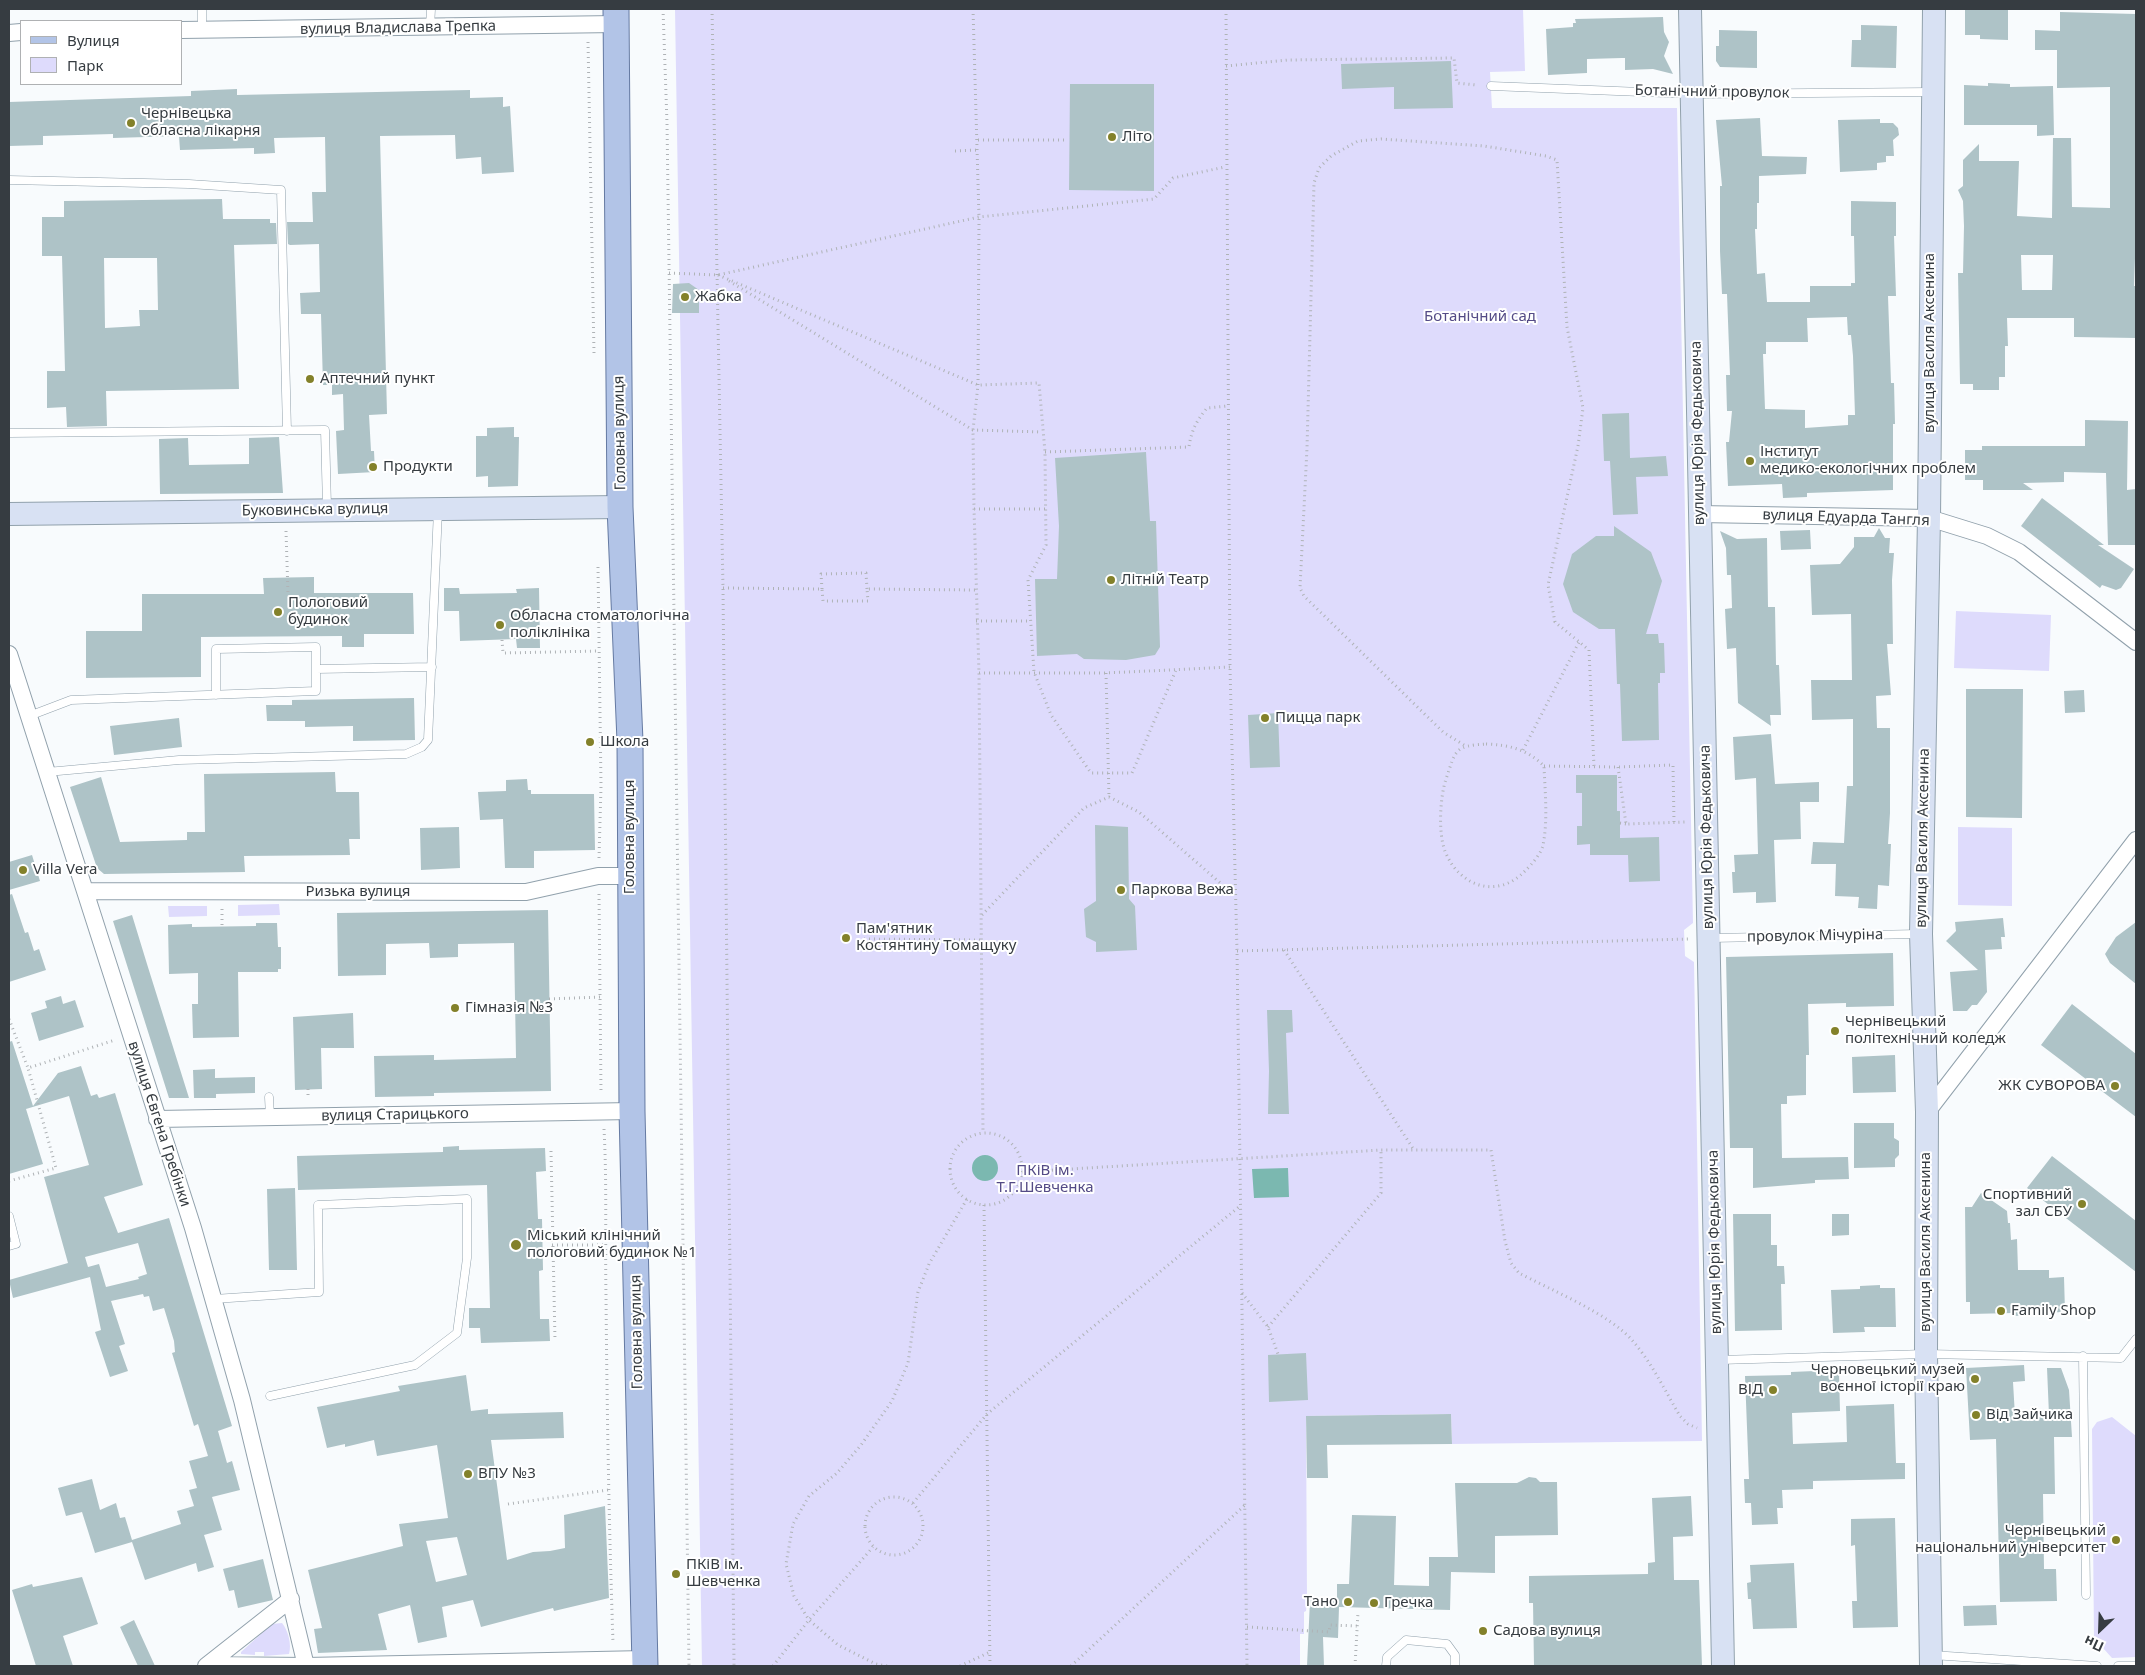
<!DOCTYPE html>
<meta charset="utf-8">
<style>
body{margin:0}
#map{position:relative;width:2145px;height:1675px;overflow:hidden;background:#f8fbfd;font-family:"Noto Sans",sans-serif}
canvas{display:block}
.frame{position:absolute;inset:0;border:10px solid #363c41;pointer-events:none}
.legend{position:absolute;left:20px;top:20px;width:162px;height:65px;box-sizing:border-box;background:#fff;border:1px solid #afb1b3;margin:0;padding:6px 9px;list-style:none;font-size:15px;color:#363c41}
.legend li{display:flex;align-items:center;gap:10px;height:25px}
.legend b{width:25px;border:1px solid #afb1b3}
.north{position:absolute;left:2075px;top:1605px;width:50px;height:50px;-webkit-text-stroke:4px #fff;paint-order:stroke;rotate:204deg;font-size:14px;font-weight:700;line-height:20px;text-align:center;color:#363c41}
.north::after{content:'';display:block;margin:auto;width:18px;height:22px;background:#363c41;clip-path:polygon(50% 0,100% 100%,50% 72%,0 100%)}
</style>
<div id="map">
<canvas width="2145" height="1675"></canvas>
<div class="frame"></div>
<ul class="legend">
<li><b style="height:6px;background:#b2c4e7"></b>Вулиця</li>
<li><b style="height:14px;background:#dedbfc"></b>Парк</li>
</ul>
<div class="north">Пн</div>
</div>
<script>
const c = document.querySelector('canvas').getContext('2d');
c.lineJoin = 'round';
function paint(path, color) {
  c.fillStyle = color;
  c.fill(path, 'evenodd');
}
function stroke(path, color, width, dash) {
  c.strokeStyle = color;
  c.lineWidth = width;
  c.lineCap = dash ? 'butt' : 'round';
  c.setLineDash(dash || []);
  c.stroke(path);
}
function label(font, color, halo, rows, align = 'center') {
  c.font = font + ' "Noto Sans",sans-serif';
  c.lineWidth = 4;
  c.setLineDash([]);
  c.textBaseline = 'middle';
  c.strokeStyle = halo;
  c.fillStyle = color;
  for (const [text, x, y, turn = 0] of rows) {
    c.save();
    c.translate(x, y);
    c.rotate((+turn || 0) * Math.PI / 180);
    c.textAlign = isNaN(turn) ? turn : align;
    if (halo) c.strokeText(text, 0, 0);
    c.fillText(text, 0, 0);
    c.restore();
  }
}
paint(new Path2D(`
 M675,9h848l2,62 -35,1 2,36h185l16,815 -9,7 1,26 9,6 8,479 -250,3 -1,-30 -145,2 1,184 -1,11 -2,1v22h-4v32h-598z
 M1956,611l95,4 -2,56 -95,-3z
 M1958,827l54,1v78l-54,-1z
 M279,904l1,11 -42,1v-11z
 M168,906h39v10l-38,1z
 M2112,1417l24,19v221l-24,1 -18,-20 -2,-209 5,-7z
 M282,1623c6,7 10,22 7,31l-25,2v-4h-9v3l-14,-1v-2l31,-28z`), '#dedbfc');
paint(new Path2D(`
 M972 1168a13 13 0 1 1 26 0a13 13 0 1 1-26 0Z
 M1288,1168l1,29 -35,1 -2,-29z`), '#7bb8b0');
paint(new Path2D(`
 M1965,9h43v31l-28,-1v-4h-15z
 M2060,12l76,2v217l-2,55h2v52l-62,-1v-19h-67l1,28h-3v31h-6v13h-26v-6h-13l-2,-111h5l1,-47 -1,-25 -5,-11 5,-4v-26l16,-16v17h40l-2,55 35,2 1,-80h18l1,69 38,1v-121l-53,1v-38h-22v-20l25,1zM2021,255h32l-1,35h-30z
 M1663,17l1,15 5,10 -5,14 9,18 -20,-5 -28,1v-12h-3l-35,1v14l-39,2 -2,-46 27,-2v-4h3l-1,-4z
 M1861,25l36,1 -1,42 -45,-1 1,-27h9z
 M1719,30l38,1v37l-37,-1 -4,-6v-15h3z
 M1451,61l2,47 -59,1v-22l-52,2 -1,-25z
 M1988,83l22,1v3l43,-1 1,49 -17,1v-11h-73v-40l24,1z
 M1070,84h84v107l-85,-1z
 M237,89v6l233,-5v8l33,-1v10l7,-1 4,66 -32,2 -1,-17 -25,2 -1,-24 -75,1 7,278 -18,1 2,36h3l1,21 -37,2 -2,-43 8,-1 -1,-36 -11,1v-10h-9l-2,-71h-20l-1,-21 20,-1 -1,-48 -29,1 -2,-1 -1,-22h26l-1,-30h14l-1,-55 -51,1 1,15 -21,1v-6l-74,2 -1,-14 -66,2v-4l-70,2v9l-34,1v-44l182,-6v-5z
 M1760,118l2,38 45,1 -1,17 -47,2v27h-2v26h-2l2,45 8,-1 2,29h43v-16h41v-3h4l-1,-47h-3v-35l45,1v34h-2l2,60h-8l3,87h3l1,41h-2v66l-86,3v4l-24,1 -1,-14 -54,2 -2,-44h3l3,-31h-5l-1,-36h4l-3,-81h-5l-2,-43v-65h2l-6,-66zM1847,317l1,18h3l2,21 2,59h-7v10l-43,3v-18l-40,-1 -2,-55h3v-12h42l-1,-24z
 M1880,119v4h13l5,5 1,7 -6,5 1,16h-8v6l-9,1v7l-37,2 -2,-52z
 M222,199l1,20h47v4h6l1,21 -43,1 5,144 -133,2 1,35 -40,1 -1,-20 -19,1v-37h18l-3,-115h-20v-39h22v-16zM104,258h53l1,52h-19l1,16 -35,2z
 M689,283l10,7v23h-27l1,-29z
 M1629,413l1,45 36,-2 2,20 -32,1 2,37 -25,1 -3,-54h-6l-2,-47z
 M2085,420l43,1 -1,69 9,-1v56h-28l-2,-72 -42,-1v10l-41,1 10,7h-50v-10h-18v-30h17v-4h103z
 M514,427v10h5l-1,49 -30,1v-11l-12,1v-41h11v-8z
 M279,437l4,56 -123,1 -1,-55 29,-1 1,27 60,-1v-26z
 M1146,452l4,69h6l4,126 -5,8 -29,5 -42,-1 -7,-5 -40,2 -2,-77h22l2,-53 -4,-68z
 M2042,498l62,47h-6l36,24 -13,19 -5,2 -14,-5 -2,3 -79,-62z
 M1614,526l37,26 11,29 -16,53h12l1,9h5l1,30h-5v10h-2l1,57 -37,1 -2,-57h-3l-2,-55h-16l-26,-17 -10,-28 9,-30 24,-18h18z
 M1879,528l6,10h5l-1,15h5l-2,27 1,64h-6l4,51 -15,1 1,32h13v85l-2,31h3l-2,42 -11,-1 -1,24 -19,-1 1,-11 -24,-1 1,-32h-25l2,-22 31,1 3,-57h6v-67l-41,1 -1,-40h41l-1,-66 -39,1 -2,-50 30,-1 14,-17v-10h20z
 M1810,530l1,19 -30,1 -1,-19z
 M1720,531l17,8 30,-1 1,69h7l1,58h3l2,50h-11l1,11 -33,-23 -2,-55 -9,1 -2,-40 7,-1 -1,-33h-4l-1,-27z
 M314,577v16h99l1,41h-50v13h-22v-11l-141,1v40l-115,1v-47h56v-37h122l-1,-16z
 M444,588h15l1,6 57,-1 -1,-4 23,-1 1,60h-23l-1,-9 -56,2 -1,-30h-15z
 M1966,689h57l-1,129 -56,-1z
 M2084,690l1,22 -20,1 -1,-22z
 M414,698l1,42 -62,1v-15l-48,1v-6h-38l-1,-16h26v-5z
 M1278,713l2,54 -30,1 -2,-53z
 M179,718l3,29 -68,8 -4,-29z
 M1771,734l4,50 44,-2v20h-19l1,37 -27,1 2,62 -20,1v-11l-23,1 -1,-21h3l-1,-17 24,-1 -2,-76 -21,2 -2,-43z
 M335,772l1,20h23l1,47h-11l1,16 -106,1 1,16 -141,2 -7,-6 -27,-81 31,-10 19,65 67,-2v-8h18l-1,-58z
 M1576,775h41v36h3v27l39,-1 1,44 -31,1 -1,-27h-38v-11l-13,1v-19h5v-33h-6z
 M527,779l1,11h3v4h63l1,56 -61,1v17h-29l-2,-49 -23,1 -2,-28 28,-1v-11z
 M1095,825l33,2 1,72 6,7 2,44 -41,2v-10l-10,-5 -2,-28 12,-8z
 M459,827l1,41 -39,2 -1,-42z
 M32,855l8,26 -31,9v-28z
 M12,894l13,39 3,-1 6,19 5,-2 7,21 -37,12v-87z
 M548,910l3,181 -117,2v3l-59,1 -1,-41 60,-1v5l82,-2 -2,-115 -56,1v13l-28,1 -1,-15 -43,1v31l-48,1 -1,-63z
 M132,915l15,49 42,134h-20l-56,-177z
 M2003,918l2,19h-4l1,12 -17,1 2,42 -10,13h-5l-5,6h-14l-3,-39 28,-2 -32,-29 10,-10 -1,-9z
 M2136,922v62l-26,-21 -5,-9 11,-17z
 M256,923h21l1,24h3v22h-3v3h-40l1,65 -46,1 -1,-34h6v-31l-29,1 -1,-49 24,-1v3l64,-1z
 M1893,953l1,53 -48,1v-4l-38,1 1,51h-3v40l-19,1v8h-6l1,54 66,-1 1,22 -34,1v3l-62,5v-40h-23l-4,-191z
 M61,996l2,8 12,-4 9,27 -45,14 -8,-28 16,-5 -2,-7z
 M2072,1004l64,50v63l-95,-72z
 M1267,1010h25l1,22 -7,1 3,81h-21l1,-43z
 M353,1013l1,35h-33l1,41 -27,1 -2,-73z
 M12,1041l21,65 25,-33 23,-7 10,30 6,-2 2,4 16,-5 28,92 -39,12 14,36 51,-15 63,208 -14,5 9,32 5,-2 8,29 -28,7 10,33 -18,5 10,32 -16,5 -2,-9 -51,17 -13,-38 -37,11 -13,-41 -16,4 -8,-28 34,-9 8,31 16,-7 4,15 5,-1 7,23 49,-16 -4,-13 17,-5 -5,-16 8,-2 -8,-27 19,-5 -10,-32 -4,2 -22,-73 3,-1 -1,-11 -10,-33 -11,3 -4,-15 -5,1 -1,-3 -32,7 14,43 -6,2 9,25 -18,6 -15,-45 6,-2 -11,-53 -77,21 -4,-18 59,-17 -24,-86 45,-12 -20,-69 -43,13 17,55 -34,10v-132zM138,1243l9,31 -9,3 1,2 -33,8 -7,-23 -11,3 -3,-10z
 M1895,1055l1,37 -43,1 -1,-36z
 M215,1069v9l40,-1v16l-39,1v4h-22l-1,-28z
 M1854,1123h40v15l5,3v14l-4,4v8l-41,1z
 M459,1146v4l86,-2 1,23 -10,1 2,47h4l1,51 -4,1 1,48h9l1,22 -69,2 -1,-15h-11v-20h21l-3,-123 -189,5 -1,-34 146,-4v-5z
 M2052,1156l84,65v51l-109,-84z
 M295,1188l2,82h-28l-2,-81z
 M1981,1193l26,18 1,12h2l1,17 6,-1 1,31h31v8l15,-1 1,35 -32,1 1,2 -21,1v-3l-43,1v-12h-4l-1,-95h7z
 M1733,1214h38v31h6v21h7l1,18h-4l1,46 -47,1z
 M1832,1214h17v21l-17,1z
 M1880,1285v3h15l1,39h-32l1,5 -32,1 -2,-43 29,-1v-3z
 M1306,1353l2,47 -39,2 -1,-47z
 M2024,1365l1,16 -12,1 2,34 34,-1 -2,-47h14l8,22 3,47h-18l1,57h-12l1,75h12l1,32 -57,1 -4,-163 -26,1 -4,-72z
 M1815,1371h12v3l12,-1 1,38 -48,2 1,31 54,-2 -1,-36 48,-2 2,59h9v16l-92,2v8l-31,1 1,18h-6l1,16 -26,1 -1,-22h-6l-1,-24h5l-4,-103 46,-1v-3z
 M466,1375l5,36 17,-2v5l75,-2 1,26 -73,2 16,120 26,-8 17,-1 15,-3 -1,-33 41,-9 4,92 -55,13 -1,-3 -72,19 -8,-27 -31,7 5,30 -29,6 -8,-38 -32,9 9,36 -69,3 -4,-24 8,-1 -14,-58 95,-24 -4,-22 49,-6 -11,-73 -60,11 -3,-16 -29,7v-3l-18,4 -10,-41 83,-16 -2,-5zM457,1537l10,38 -31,7 -10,-41z
 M1451,1414l1,30 -125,1 1,33h-21l-1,-62z
 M1529,1477l7,1 4,4h17l1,53 -63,1v37l-44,-1 -1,38 -111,-3 -1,31 -15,-1 1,29h-17l3,-66h27v-16h12l3,-69 44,1 -2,69 35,1v-29h29l-3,-74h62z
 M1691,1496l2,40 -20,1 1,43h25l3,86h-168l-1,-63h-4v-27l119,-2v-11l7,-1 -3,-64z
 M1895,1518l3,109 -45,1 -1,-27h5l-2,-56 -4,1v-27z
 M263,1559l10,41 -35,8 -4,-18 -5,1 -6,-22z
 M1794,1563l3,65 -44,1 -2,-30h-3l-1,-16 4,-1 -1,-17z
 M82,1577l16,47 -35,12 10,30h-37l-24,-76 20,-6 1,3z
 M1996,1605l1,20 -33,1 -1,-20z
 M134,1620l21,46h-17l-18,-39z`), '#aec3c7');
const lane = new Path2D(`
 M430,27l1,-18
 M202,30v-21
 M1491,86l201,8 239,-2
 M9,180l180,4 92,6 6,241
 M9,433l316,-3 2,77
 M316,669l116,-2
 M29,716l42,-16 245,-9v-44l-100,2v46
 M47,772l132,-12 227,-6 16,-7 6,-7 10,-230
 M1711,938l208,-4
 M269,1097l1,20
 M9,1216l7,28 -7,2
 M214,1299l105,-7 -1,-87 149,-6v59l-10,75 -42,32 -145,31
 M2083,1356l3,239
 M1719,1360l207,-6 195,4 15,-19
 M1932,1655l165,11
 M1386,1666l1,-9 19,-17 41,4 8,11v11
 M2118,1666h18`);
const street = new Path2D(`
 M181,30l435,-6
 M9,33l12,-1
 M1699,514l230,4 58,18 32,16 117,90
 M9,654l184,574 49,172 64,266
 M85,891l441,1 72,-16h32
 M1927,1112l209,-272
 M157,1119l475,-8
 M208,1665l98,1 339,-7
 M206,1666l85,-67`);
const secondary = new Path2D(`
 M1690,9l33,1657
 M9,514l611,-7
 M1931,1666l-5,-312 1,-242 -6,-178 8,-416 5,-509`);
const primary = new Path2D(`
 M616,9l4,498 10,234 2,370 13,555`);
stroke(lane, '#91a1ac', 9);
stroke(street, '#91a1ac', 18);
stroke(secondary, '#91a1ac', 24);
stroke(primary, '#657aa2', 27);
stroke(new Path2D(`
 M663,9l4,114 22,1543
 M712,9l11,579 11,1078
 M973,9l6,208 -1,168 -5,45 1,79 5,164 4,460
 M1226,9l4,658 7,284 10,715
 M588,42l6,311
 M1226,66l62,-6 166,-2 3,25 20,2
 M978,140h86
 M955,151l23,-1
 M669,273l49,2 261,-58 175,-18 19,-21 52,-11
 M718,275l260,110 61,-2 6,69 1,93 -18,35 6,92 17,43 40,58h41l44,-103
 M729,281l244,149 69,2
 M1045,452l144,-5c2,-16 8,-27 18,-39l20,-2
 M974,509h71
 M286,531l2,63
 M598,567l3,219 -2,72
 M723,588l99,1 1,12h45l-1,-12 108,1
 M822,589l-1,-15 45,-1 1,16
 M976,621h55
 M502,640l1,13 96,-2
 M979,673h127l124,-6
 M1106,673l3,124
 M1486,744c23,1 41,5 58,22 1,26 4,54 -1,79 -2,9 -11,19 -17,25 -28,30 -67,17 -81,-19 -7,-18 -5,-54 1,-72 10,-29 8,-33 40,-35z
 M1464,745l-21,-13 -139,-136 -4,-8 7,-140 7,-265 5,-15 12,-12 27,-15 23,-2 103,7 62,10 11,4 10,167 16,81 -5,38 -30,139 7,37 34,28 5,117
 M1523,750l56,-108
 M1544,766l74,1 55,-2 1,57
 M1618,767l8,57 60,-2
 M1620,823l6,1
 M599,894l2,199
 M222,909v17
 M982,915l102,-107 25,-11 30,15 95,83
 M864,939l117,1
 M1284,950l130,200
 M1237,951l451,-12
 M549,999l51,-2
 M9,1019l19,49 87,-28
 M308,1089v9
 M604,1129c3,55 1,111 2,166 1,116 3,232 7,348
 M950 1169a36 36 0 1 1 72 0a36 36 0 1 1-72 0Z
 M551,1151l4,189
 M1022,1172l359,-22h110l14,91 6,22 8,10c30,16 90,41 112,66 20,22 34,52 49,77l8,8 9,4
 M9,1181l47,-13 -28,-100
 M984,1205l6,461
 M552,1245h53
 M1242,1293l26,34 10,27
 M1268,1327l113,-134v-43
 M865 1526a29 29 0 1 1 58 0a29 29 0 1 1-58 0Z
 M913,1503l74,-89 253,-208
 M508,1504l100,-14
 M1247,1627l82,5 1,-7 27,1
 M773,1666l36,-46 64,-73
 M887,1666l-11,-2 -38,-19 -29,-25 -15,-24 -8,-32 7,-40 16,-28 28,-23 24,-28 31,-44 16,-38 10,-71 11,-28 38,-65
 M960,1666l30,-14
 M1071,1666l174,-161
 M1355,1666l3,-54`), '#afb3b6', 3, [1, 4]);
stroke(lane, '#fff', 8);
stroke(street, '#fff', 16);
stroke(secondary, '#d8e1f3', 22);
stroke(primary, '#b2c4e7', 25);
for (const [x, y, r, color] of [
 [131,123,5,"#83812a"],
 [1112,137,5,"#83812a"],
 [685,297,5,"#83812a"],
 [310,379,5,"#83812a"],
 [1750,461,5,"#83812a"],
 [373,467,5,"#83812a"],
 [1111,580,5,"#83812a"],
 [278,612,5,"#83812a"],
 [500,625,5,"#83812a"],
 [1265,718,5,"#83812a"],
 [590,742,5,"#83812a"],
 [23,870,5,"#83812a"],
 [1121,890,5,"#83812a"],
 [846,938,5,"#83812a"],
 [455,1008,5,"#83812a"],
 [1835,1031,5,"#83812a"],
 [2115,1086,5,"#83812a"],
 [2082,1204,5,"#83812a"],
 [516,1245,6,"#83812a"],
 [2001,1311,5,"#83812a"],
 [1975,1379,5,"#83812a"],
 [1773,1390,5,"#83812a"],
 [1976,1415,5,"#83812a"],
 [468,1474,5,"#83812a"],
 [2116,1540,5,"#83812a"],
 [676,1574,5,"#83812a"],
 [1348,1602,5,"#83812a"],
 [1374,1603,5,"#83812a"],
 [1483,1631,5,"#83812a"]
]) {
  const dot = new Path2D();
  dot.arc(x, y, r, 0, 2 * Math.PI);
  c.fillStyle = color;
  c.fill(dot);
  stroke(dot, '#fff', 2);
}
label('15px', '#363c41', '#fff', [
 ["вулиця Владислава Трепка",398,28,-1],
 ["Ботанічний провулок",1712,92,1],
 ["вулиця Василя Аксенина",1930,343,-90],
 ["Головна вулиця",620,433,-91],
 ["вулиця Юрія Федьковича",1698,433,-91],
 ["Буковинська вулиця",315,510,-1],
 ["вулиця Едуарда Тангля",1846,518,2],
 ["Головна вулиця",630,837,-90],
 ["вулиця Юрія Федьковича",1707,837,-91],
 ["вулиця Василя Аксенина",1923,838,-89],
 ["Ризька вулиця",358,892],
 ["провулок Мічуріна",1815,936,-1],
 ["вулиця Старицького",395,1115,-1],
 ["вулиця Євгена Гребінки",159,1124,72],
 ["вулиця Юрія Федьковича",1715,1242,-91],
 ["вулиця Василя Аксенина",1926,1242,-90],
 ["Головна вулиця",637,1332,-91]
]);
label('15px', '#363c41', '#fff', [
 ["Чернівецька",141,114],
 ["обласна лікарня",141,131],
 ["Літо",1122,137],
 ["Жабка",695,297],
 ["Аптечний пункт",320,379],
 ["Інститут",1760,452],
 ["медико-екологічних проблем",1760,469],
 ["Продукти",383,467],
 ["Літній Театр",1121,580],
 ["Пологовий",288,603],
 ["будинок",288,620],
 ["Обласна стоматологічна",510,616],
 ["поліклініка",510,633],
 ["Пицца парк",1275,718],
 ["Школа",600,742],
 ["Villa Vera",33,870],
 ["Паркова Вежа",1131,890],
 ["Пам'ятник",856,929],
 ["Костянтину Томащуку",856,946],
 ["Гімназія №3",465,1008],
 ["Чернівецький",1845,1022],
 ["політехнічний коледж",1845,1039],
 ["ЖК СУВОРОВА",2105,1086,"right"],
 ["Спортивний",2072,1195,"right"],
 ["зал СБУ",2072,1212,"right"],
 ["Міський клінічний",527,1236],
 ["пологовий будинок №1",527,1253],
 ["Family Shop",2011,1311],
 ["Черновецький музей",1965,1370,"right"],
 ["воєнної історії краю",1965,1387,"right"],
 ["ВІД",1763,1390,"right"],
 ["Від Зайчика",1986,1415],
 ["ВПУ №3",478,1474],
 ["Чернівецький",2106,1531,"right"],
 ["національний університет",2106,1548,"right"],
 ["ПКіВ ім.",686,1565],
 ["Шевченка",686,1582],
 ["Тано",1338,1602,"right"],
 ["Гречка",1384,1603],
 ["Садова вулиця",1493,1631]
], 'left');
label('15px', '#544b86', '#fff', [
 ["Ботанічний сад",1480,317],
 ["ПКіВ ім.",1045,1171],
 ["Т.Г.Шевченка",1045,1188]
]);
</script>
